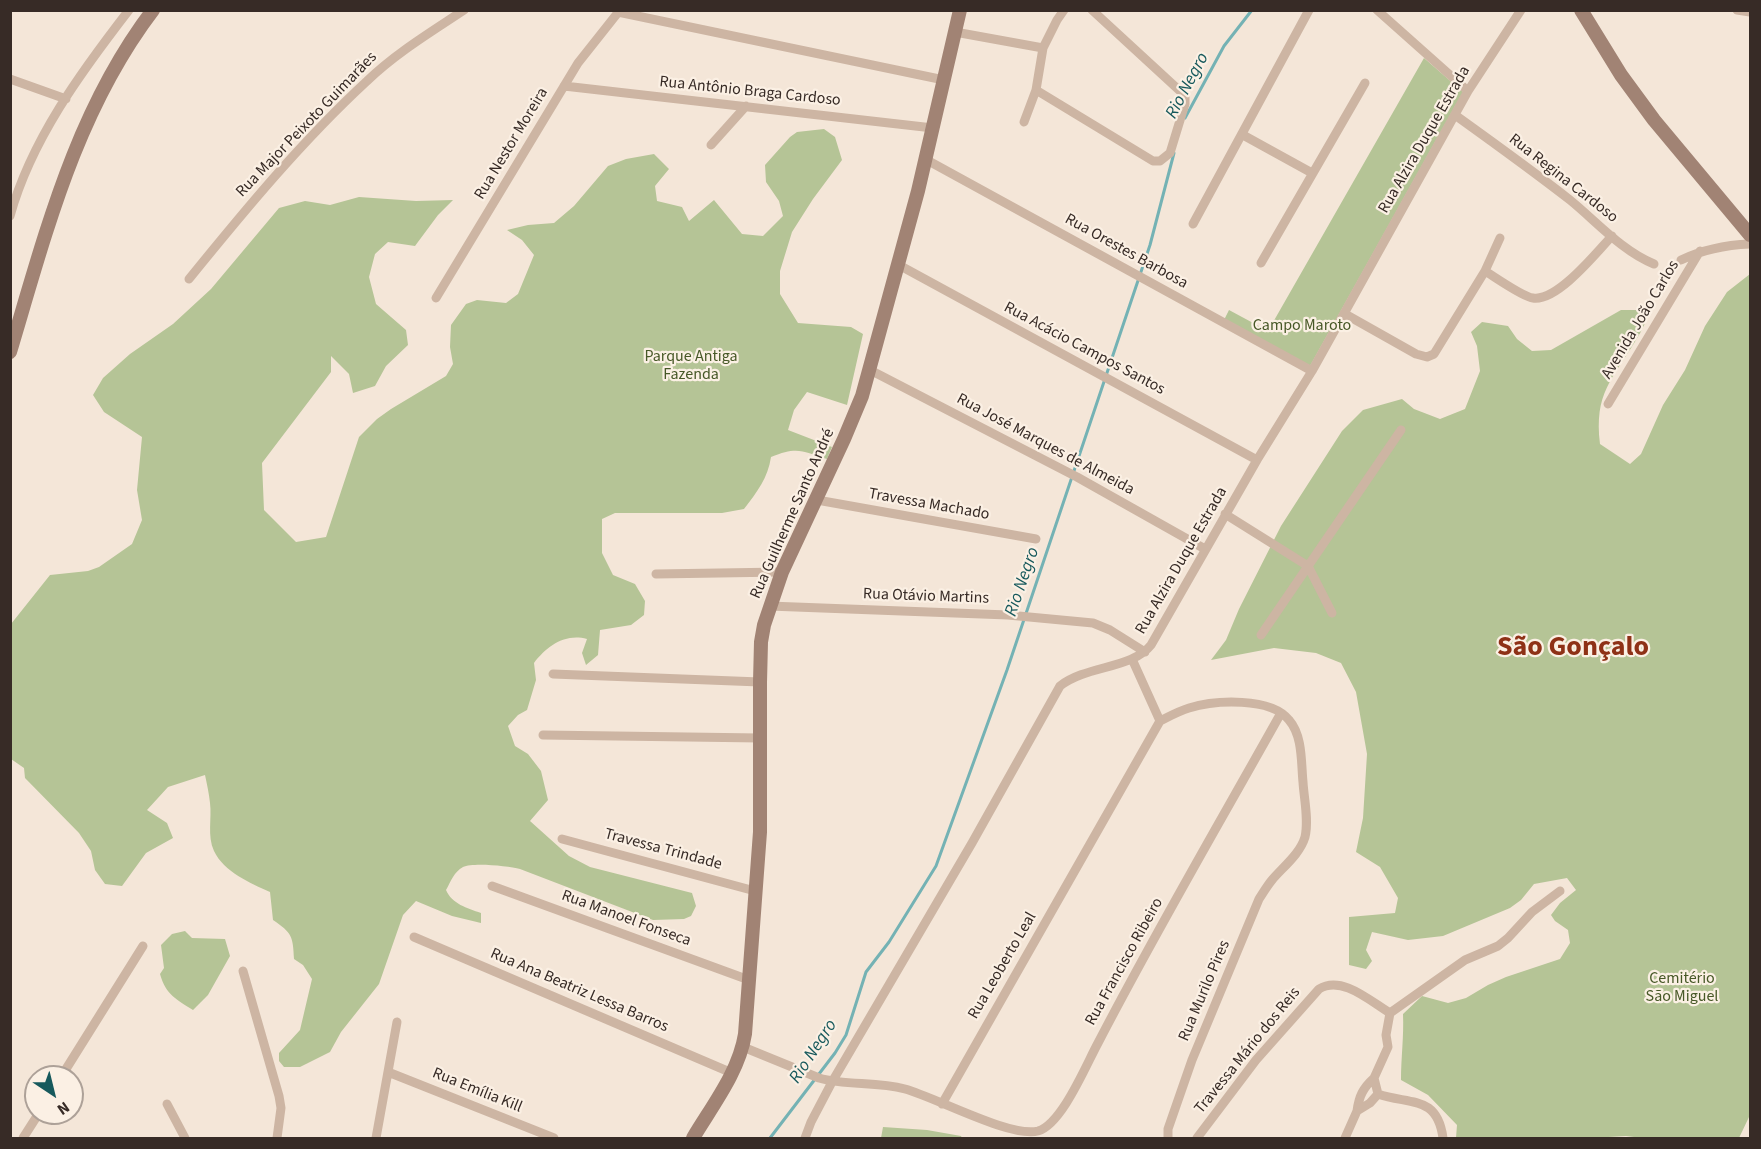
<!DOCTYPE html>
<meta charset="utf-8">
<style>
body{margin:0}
#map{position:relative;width:1761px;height:1149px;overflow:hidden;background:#f4e6d8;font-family:"Source Sans 3",sans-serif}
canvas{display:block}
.frame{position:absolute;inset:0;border:12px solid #372b26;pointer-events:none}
.north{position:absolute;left:24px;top:1065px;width:60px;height:60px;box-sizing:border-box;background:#fbf0e4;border:2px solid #ada198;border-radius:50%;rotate:145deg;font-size:16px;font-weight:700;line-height:24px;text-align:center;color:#372b26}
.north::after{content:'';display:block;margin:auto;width:21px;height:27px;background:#17595c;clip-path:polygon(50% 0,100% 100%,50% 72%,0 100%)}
</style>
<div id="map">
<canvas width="1761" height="1149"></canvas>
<div class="frame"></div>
<div class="north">N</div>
</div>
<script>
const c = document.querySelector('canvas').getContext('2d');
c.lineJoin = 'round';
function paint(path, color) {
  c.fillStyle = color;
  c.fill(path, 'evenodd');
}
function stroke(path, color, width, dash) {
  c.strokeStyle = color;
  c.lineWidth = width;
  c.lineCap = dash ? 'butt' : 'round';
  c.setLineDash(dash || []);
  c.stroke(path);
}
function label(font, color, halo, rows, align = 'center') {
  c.font = font + ' "Source Sans 3",sans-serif';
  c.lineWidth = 4.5;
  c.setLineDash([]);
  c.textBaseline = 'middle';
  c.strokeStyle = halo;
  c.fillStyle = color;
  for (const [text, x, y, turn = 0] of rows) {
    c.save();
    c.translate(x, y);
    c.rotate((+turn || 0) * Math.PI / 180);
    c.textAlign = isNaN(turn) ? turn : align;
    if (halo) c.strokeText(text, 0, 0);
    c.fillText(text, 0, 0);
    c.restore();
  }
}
paint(new Path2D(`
 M1424,58l39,34 -153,274 -86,-46 5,-10 39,21z
 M824,129l11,8 7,23 -29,39 -21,33 -12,39v23l18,29 53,4 12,7 -16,71 -40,-13 -13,18 -6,20 44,17 -5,12c-24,-8 -30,-13 -56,-2 -3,21 -14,35 -27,52l-22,4h-107l-13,6v34l11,22 22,9 10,17 -1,14 -13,10 -31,5 -2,25 -12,10 -4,-12 5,-14c-22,-6 -40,7 -53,24l2,17 -9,30 -9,5 -10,11 7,20 13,8 13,17 7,29 -18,21 39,35 21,11 102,26 4,13 -5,10 -7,3 -31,1 -133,-51c-11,-3 -47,-7 -57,-2 -9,5 -12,14 -17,23 6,14 21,18 35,23v10l-29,-7 -36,-15 -13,14 -24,69 -38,48 -11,20 -30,15h-16l-5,-6v-8l21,-23 12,-51 -9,-14 -9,-6c-1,-23 -2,-26 -21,-39l-3,-28c-20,-9 -46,-20 -56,-41 -7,-15 -2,-33 -4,-48 -1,-9 -3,-19 -5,-28l-37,12 -21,23 20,13 6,15 -27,15 -24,33 -17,-2 -10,-14 -4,-19 -12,-18 -54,-55 -1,-10 -13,-9v-135l39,-49 38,-4 11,-4 33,-23 10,-24 -5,-30 5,-53 -38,-25 -11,-17 10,-17 27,-24 43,-30 38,-35 68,-81 26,-7 25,4 29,-8 57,4 37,-1 -15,15 -23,31 -27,-4 -13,12 -6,23 7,27 30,26 2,15 -22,21 -11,20 -22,7 -4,-19 -18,-18v16l-69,91 2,47 32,32 30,-5 33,-100 18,-18 14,-10 55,-33 7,-12 -3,-17 1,-22 15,-21 11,-4 29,3 12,-9 16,-39 -12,-15 -15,-10 21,-5 26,-2 20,-17 34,-40 18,-7 28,-5 15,15 -14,17 2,15 25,6 7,14 25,-21 28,34 21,2 20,-20 -4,-15 -13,-19 -1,-17 25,-28 7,-5z
 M1750,274l-1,843 -10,21h-97l-16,-2 -35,2h-135l1,-13 -29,-30 -27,-15c0,-22 3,-44 2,-66l19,-18 26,7 18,-5 22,-13 18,-8 54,-18 10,-16 -2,-13 -13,-9 -4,-6 9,-12 16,-13 -9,-12 -33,6 -13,16 -11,8 -67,28 -35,4 -36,-8 -6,18 6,11 -6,8 -17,-4v-48l46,-4 3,-15 -18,-31 -24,-15 7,-34 4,-64 -11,-62 -15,-29 -25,-10 -42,-5 -63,12 15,-20 13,-31 42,-83 61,-95 21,-21 39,-11 12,10 26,10 25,-10 15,-38 -3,-25 -6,-14 11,-10 26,4 9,13 15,12 19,-1 70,-40h30c-5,10 -9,21 -15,30 -24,40 -42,53 -36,104l30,20 11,-10 22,-49 22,-35 20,-44 22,-34z
 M185,931l7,7 33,1 5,17 -22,39 -15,15c-17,-11 -27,-15 -33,-36l4,-6 -3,-23 11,-11z
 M883,1127l44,3 34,6 1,2h-81z`), '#b5c496');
stroke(new Path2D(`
 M1185,118l39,-72 28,-36
 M770,1138l65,-85 11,-18 20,-63 23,-30 47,-76 71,-196 143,-425 24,-92`), '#74b2b4', 3);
stroke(new Path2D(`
 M1377,10l91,81
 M1737,10l13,2
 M618,12l326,68
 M955,32l88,16
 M10,79l56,20
 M564,86l369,42
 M1036,90l117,71h7l10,-8 15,-49v-7l-5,-6 -88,-81
 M1455,115c39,28 78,56 115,85 27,22 52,51 84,64
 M1024,122l12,-32 7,-42 14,-28 7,-10
 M1243,135l69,38
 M711,145l35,-39
 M925,159l387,212
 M10,216c21,-76 71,-144 119,-206
 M1193,224l116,-214
 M1681,260c23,-11 44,-15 69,-16
 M1261,263l104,-180
 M897,264l360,196
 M1485,271c10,6 38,26 48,27 24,4 64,-46 79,-62
 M189,279c56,-69 113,-138 178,-198 29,-28 64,-49 97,-71
 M436,298l142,-235 42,-53
 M1345,314l71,40 11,3 7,-3 51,-83 15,-33
 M870,370l207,107 128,72
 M1608,404l92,-153
 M817,500l219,39
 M1225,514l83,52 24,47
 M656,574l126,-2
 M769,606l239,9 85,8 17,7 35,22
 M1261,635l140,-205
 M1132,659l28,62
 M553,674l207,8
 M1160,721c10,-5 19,-10 29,-13 26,-8 82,-11 100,12 14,16 12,43 14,62 1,17 6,38 2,55 -5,17 -22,30 -33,43 -5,6 -9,13 -13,19l-67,161 -24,69v9
 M543,735l217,3
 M562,839l193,52
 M492,886l257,94
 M414,937l318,136
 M243,971l36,125 2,12 -4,30
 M743,1047l76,31c28,8 57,3 86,11 30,8 105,49 133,42 24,-7 48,-66 60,-88 58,-112 122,-221 183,-330
 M388,1072l166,66
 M61,1077l82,-131
 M1378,1094c31,11 59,0 65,44
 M167,1104l18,34
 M942,1104l218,-383
 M1357,1111c2,-15 6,-23 17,-33
 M23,1138l16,-25
 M376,1138l21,-116
 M805,1138l6,-16 21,-40 140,-239 88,-157c27,-21 72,-17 91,-41l106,-185 55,-89 156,-280 53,-81
 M1197,1138l59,-78 63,-71c23,-14 51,12 71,24
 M1345,1138l12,-27 13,-8 8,-9 -4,-16 14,-31 -2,-12 4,-22 75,-53 33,-14 10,-8 24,-26 28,-21`), '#cdb5a3', 9);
stroke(new Path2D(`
 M1581,10l40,65 33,45 96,115
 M10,352c36,-120 66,-241 143,-342
 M693,1138c19,-32 46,-66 52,-104l15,-202v-150l1,-40 3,-17 18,-53 62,-133 18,-43 56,-205 42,-181`), '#a18374', 14);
label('16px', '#372b26', '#fbf0e4', [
 ["Rua Antônio Braga Cardoso",750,92,6],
 ["Rua Major Peixoto Guimarães",307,125,-46],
 ["Rua Alzira Duque Estrada",1425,140,-60],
 ["Rua Nestor Moreira",512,144,-59],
 ["Rua Regina Cardoso",1563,179,38],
 ["Rua Orestes Barbosa",1126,252,29],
 ["Avenida João Carlos",1641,320,-59],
 ["Rua Acácio Campos Santos",1084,349,28],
 ["Rua José Marques de Almeida",1045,445,28],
 ["Travessa Machado",929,505,10],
 ["Rua Guilherme Santo André",793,514,-66],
 ["Rua Alzira Duque Estrada",1182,561,-60],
 ["Rua Otávio Martins",926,597,2],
 ["Travessa Trindade",663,850,15],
 ["Rua Manoel Fonseca",626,919,20],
 ["Rua Francisco Ribeiro",1125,962,-61],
 ["Rua Leoberto Leal",1003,966,-60],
 ["Rua Ana Beatriz Lessa Barros",579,991,23],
 ["Rua Murilo Pires",1205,991,-67],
 ["Travessa Mário dos Reis",1248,1051,-51],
 ["Rua Emília Kill",477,1091,22]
]);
label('16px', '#475827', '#fbf0e4', [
 ["Campo Maroto",1302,326],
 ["Parque Antiga",691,357],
 ["Fazenda",691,375],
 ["Cemitério",1682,979],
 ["São Miguel",1682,997]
]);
label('italic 18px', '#17595c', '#fbf0e4', [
 ["Rio Negro",1188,86,-62],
 ["Rio Negro",1023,582,-71],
 ["Rio Negro",814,1052,-57]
]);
label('bold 28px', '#8e3116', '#fbf0e4', [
 ["São Gonçalo",1573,649]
]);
</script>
